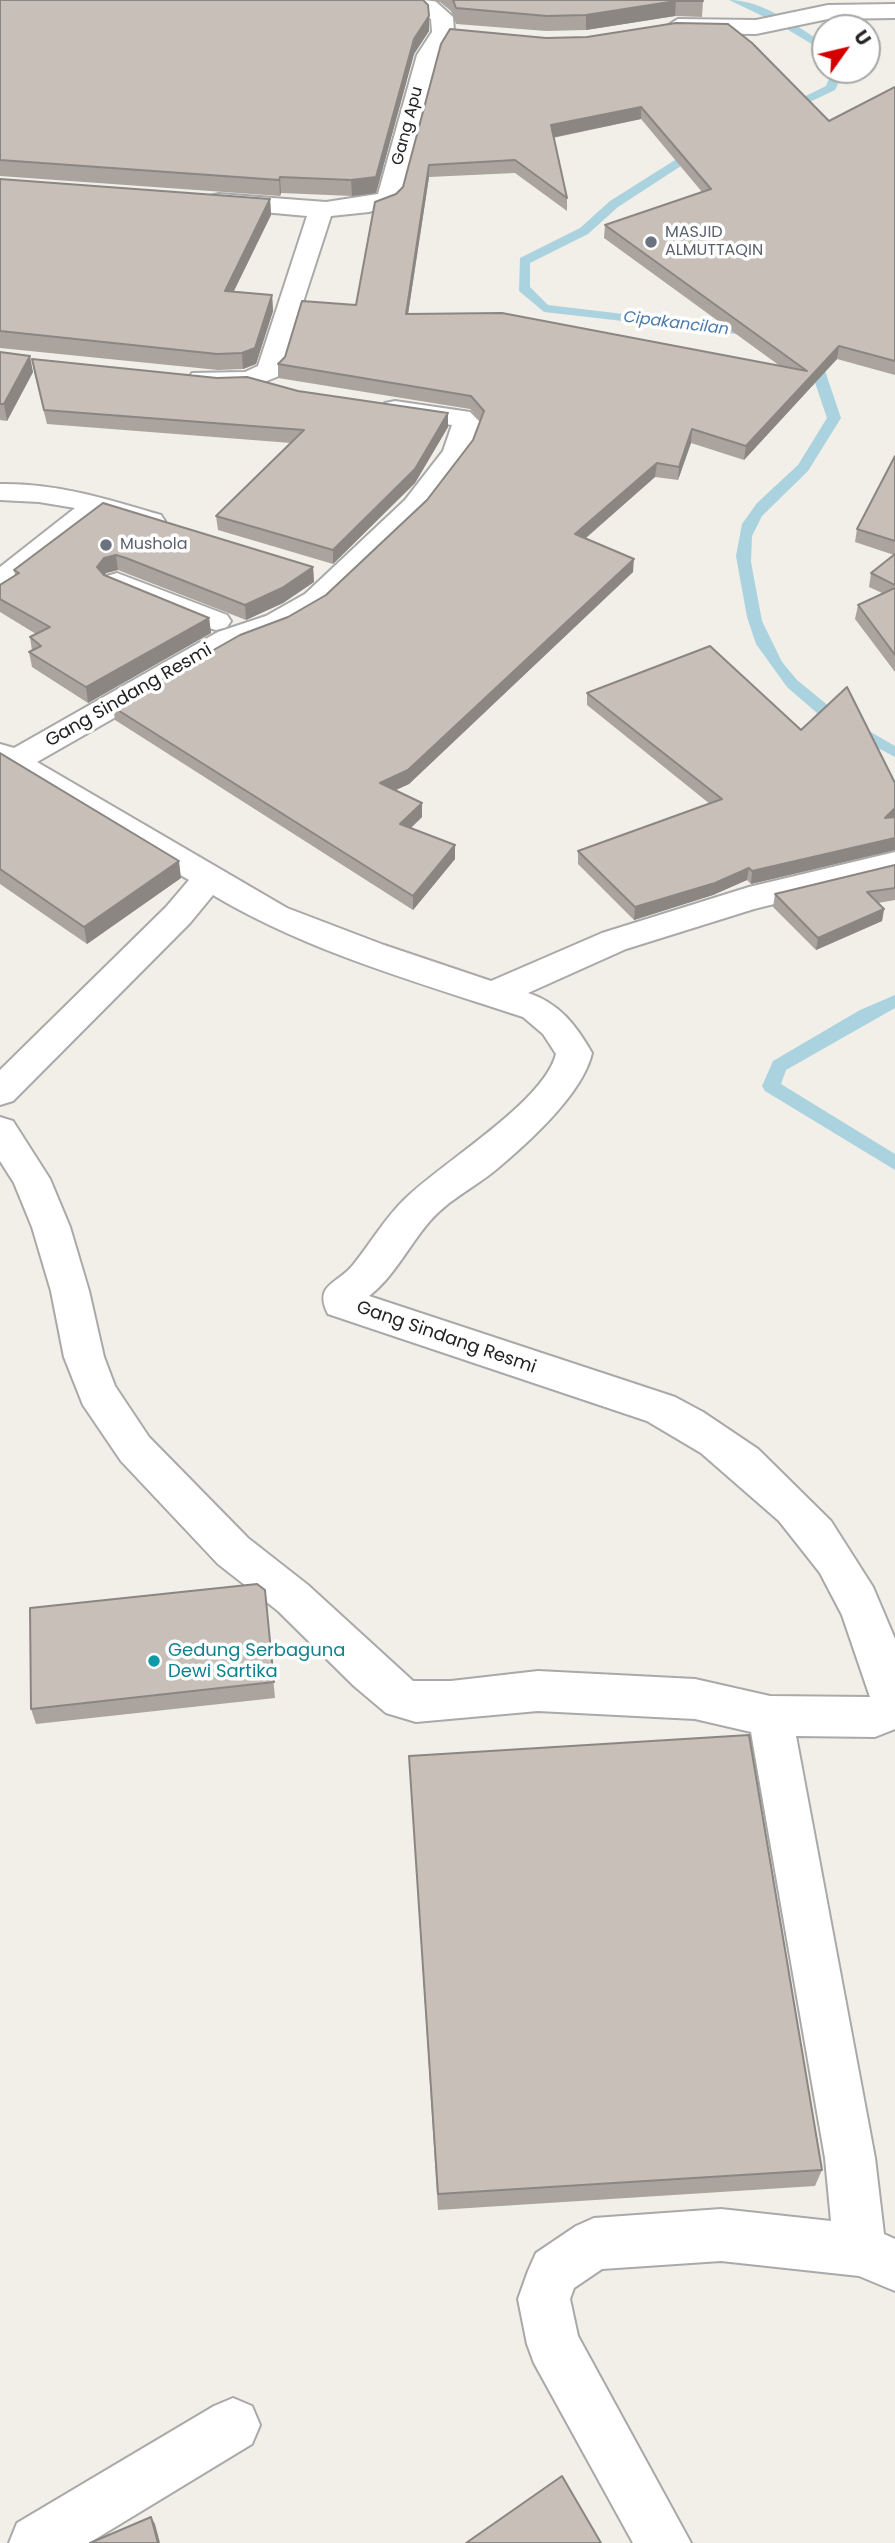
<!DOCTYPE html>
<style>
body{margin:0}
#map{position:relative;width:895px;height:2543px;overflow:hidden;background:#f2efe9;font-family:Poppins,sans-serif}
canvas{display:block}
.north{position:absolute;left:811px;top:14px;width:70px;height:70px;box-sizing:border-box;background:#fff;border:2px solid #a7a7a7;border-radius:50%;rotate:56deg;font-size:19px;font-weight:700;line-height:28px;text-align:center;color:#222}
.north::after{content:'';display:block;margin:auto;width:24px;height:32px;background:#d40000;clip-path:polygon(50% 0,100% 100%,50% 72%,0 100%)}
</style>
<div id="map">
<canvas width="895" height="2543"></canvas>
<div class="north">U</div>
</div>
<script>
const c = document.querySelector('canvas').getContext('2d');
c.lineJoin = 'round';
function paint(path, color) {
  c.fillStyle = color;
  c.fill(path, 'evenodd');
}
function stroke(path, color, width, dash) {
  c.strokeStyle = color;
  c.lineWidth = width;
  c.lineCap = dash ? 'butt' : 'round';
  c.setLineDash(dash || []);
  c.stroke(path);
}
function label(font, color, halo, rows, align = 'center') {
  c.font = font + ' Poppins,sans-serif';
  c.lineWidth = 7;
  c.setLineDash([]);
  c.textBaseline = 'middle';
  c.strokeStyle = halo;
  c.fillStyle = color;
  for (const [text, x, y, turn = 0] of rows) {
    c.save();
    c.translate(x, y);
    c.rotate((+turn || 0) * Math.PI / 180);
    c.textAlign = isNaN(turn) ? turn : align;
    if (halo) c.strokeText(text, 0, 0);
    c.fillText(text, 0, 0);
    c.restore();
  }
}
paint(new Path2D(`
 M729,0c34,0 67,26 96,44v8l-50,-30z
 M833,70h12l-10,20 -46,22h-8v-4l45,-22z
 M694,148l10,3 -86,56 -30,27 -58,29v24l18,18 209,25 5,1v6l-218,-25 -25,-21 1,-33 60,-30 30,-27z
 M807,350l12,3 22,65 -33,53 -46,45 -10,20 -1,26 11,59 20,41 15,18 39,32 59,34v11l-70,-37 -38,-33 -31,-43 -9,-27 -11,-61 6,-32 15,-21 41,-38 29,-47 -22,-65z
 M895,995v13l-109,62 -5,14 114,70v16l-130,-79 -3,-5 11,-25 87,-51z`), '#aad3df');
const minor = new Path2D(`
 M409,0h25l19,17 1,15 -15,23 -38,144 -3,5 -29,8 -38,4 -52,160 -30,12 -57,-3 -4,-6 4,-6 53,-1 13,-6 49,-150 -88,-8 -9,-2 -3,-5 3,-5 9,-2 107,8 52,-8 39,-139 15,-23 -1,-13z
 M895,4v14l-67,1 -72,15 -78,-1 -11,-7 11,-7 78,1 72,-15z
 M395,401l75,11 11,11 -11,29 -45,60 -100,94 -37,22 -48,18 -203,116 250,146 97,37 107,36 111,-48 147,-46 146,-35v22l-141,35 -128,40 -98,44c31,10 48,32 64,60 -9,40 -62,88 -94,115 -22,19 -48,30 -68,53 -21,24 -36,56 -61,75l306,101 28,15 55,37 73,72 42,66 22,52v90l-20,8 -79,-1 79,422 9,76 11,5v52l-36,-15 -138,-15 -119,8 -28,19 -4,11 8,37 113,207h-58l-99,-180 -7,-19 -9,-45 10,-28 8,-18 40,-27 18,-8 127,-9 110,12 -6,-63 -74,-426 -56,-13 -157,-8 -122,11 -30,-9 -32,-27 -76,-75 -60,-47 -97,-103 -38,-56 -19,-48 -13,-66 -19,-64 -18,-44 -14,-22v-44l13,4 37,58 20,48 19,64 15,66 11,29 34,51 99,101 60,47 105,96h38l87,-10 157,8 75,17 100,1 -28,-82 -22,-42 -41,-52 -78,-68 -54,-32 -319,-107c-15,-30 10,-30 25,-49 18,-22 33,-49 54,-68 36,-35 137,-95 149,-143l-13,-20 -20,-17c-106,-35 -214,-65 -310,-122l-23,28 -177,178 -13,4v-35l166,-163 23,-27 -189,-112v-24l14,4 204,-116 48,-16 39,-22 100,-94 38,-49 9,-26 -67,-10 -4,-6 4,-6z
 M0,484c56,-1 108,15 161,31l4,6 -4,6 -10,3 -50,-15 -91,73 -10,3v-24l75,-59 -36,-6 -39,-2z
 M117,573l110,42 4,6 -4,6 -11,3 -11,-3 -98,-39 -5,-6 5,-6z
 M233,2398l19,8 8,19 -8,19 -163,99h-80l8,-20 197,-117z`);
stroke(minor, '#a9a9a9', 4);
paint(minor, '#fff');
paint(new Path2D(`
 M0,0l429,31 -15,23 -38,139 -24,3 -71,-3 -1,3 -280,-20z
 M424,0h278l1,1 -1,16 -27,-1 -89,14 -40,1 -90,-7 -5,-13 -11,-9z
 M441,44l388,77 66,-34v288l-58,-16 -93,101 -53,-17 -13,37 -23,-3 -70,62 48,33 -224,212 -14,6 27,13v14l-11,11 44,17v14l-42,51 -298,-190 -2,-13 175,-90 38,-22 101,-95 46,-60 7,-20 -10,-11 -192,-31v-14l78,-59 40,-111 7,-7zM641,119l61,73 -97,33 -1,13 176,128 -372,-52 21,-137 86,-4 52,38v-13l-14,-60z
 M0,179l270,20 1,16 -37,76 38,4 1,16 -17,53 -13,5 -25,1 -218,-22z
 M0,352l33,20 -26,49 -7,-1z
 M32,359l266,32 150,36 -33,56 -82,81 -115,-34 -2,-14 75,-73 -244,-19 -13,-52z
 M895,456v216l-40,-53 3,-14 24,-12 -13,-6 2,-14 23,-18 -39,-13 2,-13z
 M103,503l210,64 1,15 -31,21 -37,17 -118,-46 -10,-4 -12,3 -1,2 104,43 2,15 -123,70 -56,-36 -3,-15 3,-1 -2,-14 6,-3 -36,-22v-27l15,-10 -1,-5z
 M587,693l214,37 94,53v67l-144,34 -4,-4 -34,15 -79,25 -56,-56v-13l132,-47 -123,-99z
 M0,753l181,125 -94,66 -87,-60z
 M895,865v35l-17,3 6,6 -2,12 -66,29 -43,-43 2,-13z
 M265,1590l10,108 -239,26 -5,-15z
 M409,1756l413,414 -7,16 -377,24z`), '#aba49e');
paint(new Path2D(`
 M676,1l-1,15 -89,14v-15z
 M429,16v15l-15,23 -38,139 -24,3 -1,-16 63,-141z
 M641,107v12l-91,19 1,-13z
 M429,165v12l-23,150v-13z
 M280,177l1,16 -1,3 -1,-16z
 M270,199l1,16 -45,92 -1,-16z
 M272,295l1,16 -17,53 -13,5 -1,-16z
 M839,346l-2,13 -93,101 2,-14z
 M30,356l3,16 -26,49 -3,-17z
 M448,413v14l-33,56 -82,81v-14z
 M692,429l-1,14 -13,37 1,-13z
 M657,463l-2,14 -81,71 1,-14z
 M116,555l2,15 -12,3 -7,9 -2,-15 7,-9z
 M634,559l-1,13 -224,212 -28,13 -1,-14z
 M313,567l1,15 -31,21 -37,17 -1,-15z
 M209,618l2,15 -123,70 -2,-16z
 M422,803v14l-22,21v-14z
 M895,808v10h-10z
 M895,838v12l-144,34 1,-13z
 M455,845v14l-42,51v-14z
 M179,861l2,17 -94,66 -3,-17z
 M749,868l-2,12 -34,15 -79,25 1,-13z
 M884,909l-2,12 -66,29 2,-12z
 M151,2517l4,7 5,19h-2z`), '#8b8681');
const building = new Path2D(`
 M0,0h423l5,5 1,11 -15,23 -38,138 -25,3 -71,-3 -1,3 -279,-20z
 M453,0h249l1,1h-27l-90,14 -39,1 -91,-8z
 M676,23l52,1 24,19 77,78 66,-34v274l-56,-15 -93,100 -54,-17 -13,38 -22,-4 -82,71 59,25 -226,211 -28,13 42,20 -22,21 55,21 -42,51 -300,-189 127,-72 48,-18 38,-22 101,-95 46,-60 11,-29 -13,-15 -193,-32 7,-7 17,-56 54,4 19,-103 21,-8 7,-7 38,-143 9,-15 96,9 41,-1zM641,107l70,82 -106,36 202,146 -305,-58 -96,1 23,-149 86,-5 52,38 -16,-73z
 M0,179l270,20 -45,92 47,4 -17,53 -13,5 -25,1 -217,-23z
 M0,352l30,4 -26,48h-4z
 M32,359l185,19 30,-1 51,14 150,22 -33,56 -82,81 -117,-34 88,-86 -260,-20z
 M895,456v85l-38,-12z
 M103,503l210,64 -31,21 -37,17 -119,-47 -10,-3 -12,3 -7,9 7,8 105,43 -123,69 -57,-35 12,-6 -11,-9 20,-10 -50,-28v-14l19,-12 -5,-3z
 M895,554v31l-24,-12z
 M895,588v67l-37,-50z
 M710,646l91,84 46,-43 48,96v25l-10,10 10,-1v21l-143,33 -3,-3 -34,15 -80,24 -57,-56 144,-52 -135,-106z
 M0,753l179,108 -95,66 -84,-58z
 M895,865v23l-28,4 17,17 -66,29 -43,-44z
 M257,1584l8,6 9,92 -243,27 -1,-101z
 M749,1735l73,435 -384,24 -29,-438z
 M562,2476l39,67h-135z
 M151,2517l7,26h-68z`);
paint(building, '#c7bfb8');
stroke(building, '#8b8681', 2);
for (const [x, y, r, color] of [
 [651,242,7,"#6b7280"],
 [106,545,7,"#6b7280"],
 [154,1661,7,"#0f9aa8"]
]) {
  const dot = new Path2D();
  dot.arc(x, y, r, 0, 2 * Math.PI);
  c.fillStyle = color;
  c.fill(dot);
  stroke(dot, '#fff', 2.5);
}
label('16px', '#222', '#fff', [
 ["Gang Apu",408,126,-75]
]);
label('16px', '#5b616d', '#fff', [
 ["MASJID",665,233],
 ["ALMUTTAQIN",665,251],
 ["Mushola",120,545]
], 'left');
label('italic 16px', '#4a7aab', '#fff', [
 ["Cipakancilan",676,324,7]
]);
label('18px', '#222', '#fff', [
 ["Gang Sindang Resmi",129,696,-30],
 ["Gang Sindang Resmi",446,1338,19]
]);
label('18px', '#0d838f', '#fff', [
 ["Gedung Serbaguna",168,1651],
 ["Dewi Sartika",168,1672]
], 'left');
</script>
